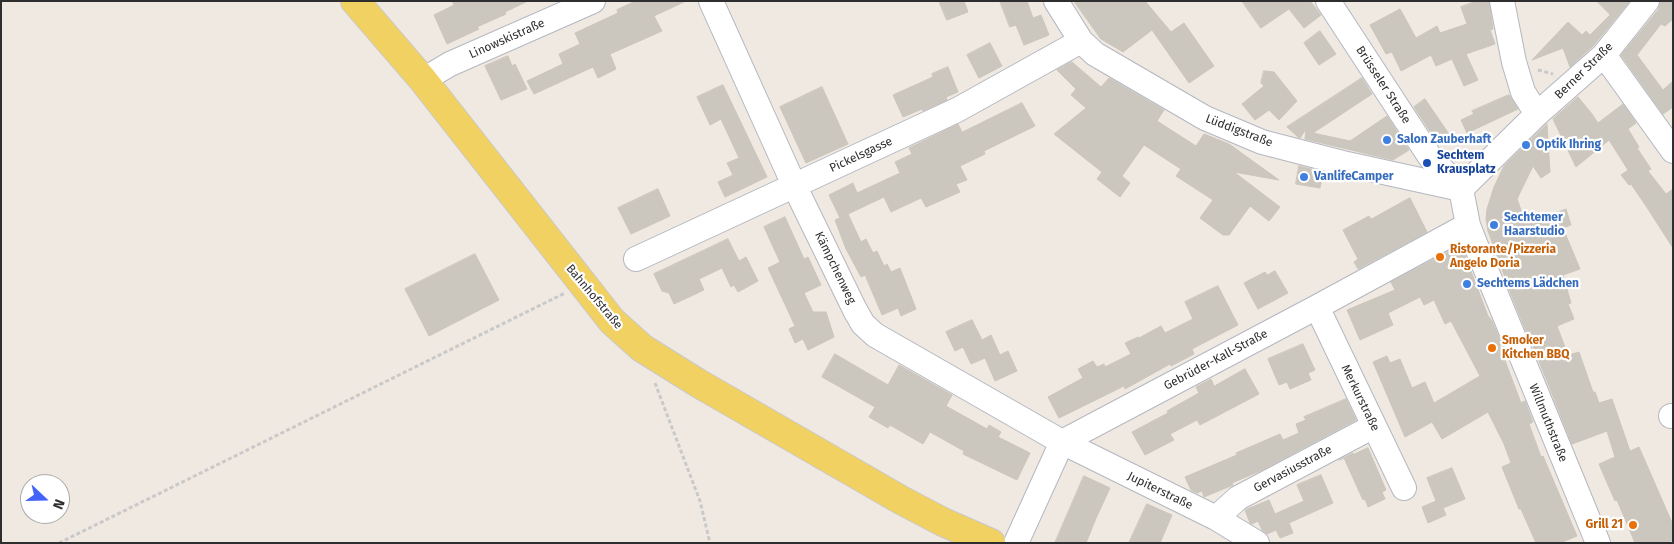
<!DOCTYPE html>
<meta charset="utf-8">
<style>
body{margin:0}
#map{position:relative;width:1674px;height:544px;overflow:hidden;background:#efe9e1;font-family:"Fira Sans",sans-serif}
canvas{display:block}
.frame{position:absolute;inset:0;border:2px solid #2e2e2e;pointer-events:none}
.north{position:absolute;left:20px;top:474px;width:50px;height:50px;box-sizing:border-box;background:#fff;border:1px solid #ababab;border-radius:50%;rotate:111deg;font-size:14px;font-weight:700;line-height:20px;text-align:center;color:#2e2e2e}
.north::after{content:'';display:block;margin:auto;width:18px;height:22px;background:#4264fb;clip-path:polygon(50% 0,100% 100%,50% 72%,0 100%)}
</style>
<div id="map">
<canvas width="1674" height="544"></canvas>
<div class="frame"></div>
<div class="north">N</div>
</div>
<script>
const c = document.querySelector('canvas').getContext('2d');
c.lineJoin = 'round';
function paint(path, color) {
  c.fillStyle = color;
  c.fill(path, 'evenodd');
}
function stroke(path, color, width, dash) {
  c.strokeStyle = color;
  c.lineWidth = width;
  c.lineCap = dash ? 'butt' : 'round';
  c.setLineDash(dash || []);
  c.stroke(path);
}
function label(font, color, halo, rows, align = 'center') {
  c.font = font + ' "Fira Sans",sans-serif';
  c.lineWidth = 4.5;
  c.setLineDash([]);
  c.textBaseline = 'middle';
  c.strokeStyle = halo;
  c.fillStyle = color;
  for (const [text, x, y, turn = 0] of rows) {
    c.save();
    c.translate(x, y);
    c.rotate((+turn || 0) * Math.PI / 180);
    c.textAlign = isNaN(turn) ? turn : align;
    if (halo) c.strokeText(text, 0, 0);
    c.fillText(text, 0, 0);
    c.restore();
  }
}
const building = new Path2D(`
 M452,1h76l-23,11 1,2 -29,13 2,2 -32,15 -13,-29 20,-10z
 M636,1h50l-32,15 8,15 -52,23 6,15 -18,9 -5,-11 -59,27 -7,-13 36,-17 -4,-10 21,-10 -5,-11 43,-20 -1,-3z
 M939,1h25l4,11 -21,8z
 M1000,1h27l6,17 8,-3 8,20 -25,10 -8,-20 -6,2z
 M1074,1h71l26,31 13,-9 30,43 -25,17 -37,-53 -29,22 -22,-13z
 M1242,1h68l11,14 -17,13 -15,-19 -28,19z
 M1477,1h12l4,28 -3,1 5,14 -29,10 12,26 -14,6 -12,-27 -16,7 -5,-11 -30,16 -9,-19 -6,2 -16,-29 30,-16 16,29 21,-12 3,7 27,-9 -6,-17z
 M1597,1l32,1 -35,43 -24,22 -7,-19 -31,12 36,-38 14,13 4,-4 4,4 20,-20z
 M1660,1h13v18l-8,7 -4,-2 -24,31 26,35 10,-9v26l-10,7 -42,-59 37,-45z
 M1320,31l16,23 -17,11 -15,-22z
 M990,43l12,23 -23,12 -12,-23z
 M508,56l4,10 3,-2 12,25 -26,11 -16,-34z
 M1072,62l29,25 8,-9 55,32 -7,11 39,25 8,-12 25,10 50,36 -45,-8 46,35 -11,14 -19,-15 -21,29h-6l-23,-17 13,-18 -37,-24 5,-7 -37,-24 -22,31 8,7 -10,14 -23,-18 5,-7 -48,-38 32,-26 -15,-13 5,-6 -19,-19z
 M948,67l10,25 -12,5 1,3 -24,11 -1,-2 -19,8 -10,-22 40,-18 -1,-3z
 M1264,71l10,1 23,29 -18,19 -10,-10 -14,10 -13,-16 22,-18 -3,-3z
 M1362,78l10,16 -59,39 37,8 37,-25 22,34 -16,10 -88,-21 1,-10 -6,9 -2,-1 -11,-10z
 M723,85l44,92 -42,20 -7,-15 15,-7 -6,-12 12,-5 -18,-39 -11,6 -13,-28z
 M822,87l26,57 -42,19 -26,-56z
 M1509,95l9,14 -51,24 -6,-13 13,-6 -2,-3z
 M1578,97l14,17 6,9 25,-19 13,19 -8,6 11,18 -2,1 14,21 -3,2 18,23 7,-5v59l-27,-42 -15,-22 -2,1 -8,-10 7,-5 -19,-30 -33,27 -23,-48z
 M1425,99l26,38 -12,8 -25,-38z
 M1022,103l13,23 -51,25 1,3 -25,12 7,14 -11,4 4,8 -34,15 -5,-9 -30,14 -7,-15 -36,17 13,28 5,-3 7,14 4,-2 7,15 3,-2 4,8 9,-4 16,41 -15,7 -3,-8 -16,7 -17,-40 -4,2 -15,-28 -11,-29 5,-2 -11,-23 24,-12 4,10 43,-20 -5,-11 17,-8 -3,-6 49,-24 4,8z
 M1547,124l3,48 -9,6 -8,-12 -16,33 9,25 40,-15 5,16 -8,3 17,41 -17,6 8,28 -3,1 6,15 -17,7 11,29 11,-3 14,40h2l4,11 13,-4 18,52 9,-4 34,78v15l-6,3h-32l-18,-43 -2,1 -16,-37 16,-7 -8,-26 -35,13 -43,-108h-1l-17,-42 -23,-63 -2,-12 1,-10 7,-22 10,-21z
 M1299,166l24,6 -3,16 -24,-4z
 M658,189l12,27 -39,18 -13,-26z
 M1410,198l17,34 -69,37 -4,-7 4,-3 -15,-29 26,-14 2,3z
 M785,217l19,42 4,-2 13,28 -17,8 9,19h13l8,25 -26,13 -5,-11 -8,4 -6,-14 6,-3 -27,-58 12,-6 -16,-35z
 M728,239l11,22 7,-4 12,24 -20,11 -4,-7 -3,2 -9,-19 -23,11 5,11 -30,14 -5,-11 -7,-2 -8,-17z
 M1461,245l27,71 4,5 10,24h-3l2,5 20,53 4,-2 8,21 -4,2 12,33 2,-1 34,80 -17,7h-24l-15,-34h-2l-17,-42 9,-4 -7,-19 -16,-32 -46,27 -10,-17 -27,15 -32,-75 14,-6 3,7 10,-4 12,29 13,-6 9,21 46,-27 -29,-55 -6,3 -11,-24 -10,5 -4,-8 -32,16 5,12 -33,15 -13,-30 48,-20 -4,-8z
 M475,254l24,46 -70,36 -24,-47z
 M1275,271l13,22 -30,16 -14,-26 21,-11 2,3z
 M1218,286l20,39 -46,24 2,5 -23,12 -1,-2 -45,25 -1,-3 -65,32 -11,-21 35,-19 -5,-9 15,-8 4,6 7,-3 1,3 26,-13 -6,-11 13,-6 1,1 22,-12 4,7 28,-14 -8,-17z
 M972,320l10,20 9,-5 9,20 8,-4 9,20 -22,10 -10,-23 -14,6 -8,-17 -8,4 -9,-19z
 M1303,344l12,26 -7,3 3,7 -21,9 -3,-7 -8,3 -11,-26z
 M835,354l53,31 11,-20 53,30 -6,11 41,23 2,-4 12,7 -3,5 32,16 -13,27 -54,-26 1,-3 -34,-19 -7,12 -33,-19 -2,3 -19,-11 6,-10 -53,-30z
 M1245,369l14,25 -59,31 -3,-5 -27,14 4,6 -29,15 -13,-23 36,-19 -1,-2 32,-18 -3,-6 15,-8 3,7z
 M1346,399l10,21 -94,50 -30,13 1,2 -29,12 -2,-6 -5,2 -6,-3 -6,-13 52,-22 -1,-2 44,-19 3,6 16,-7 -3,-9 10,-4 -2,-3z
 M1368,448l18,42 -4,2 3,7 -17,8 -3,-8 -2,1 -19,-42 -5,2 14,-7 1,1z
 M1452,468l13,31 -22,9 3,7 -18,8 -6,-16 14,-6 -9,-23z
 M1321,475l12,28 -44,20 4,10 -13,5 -4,-8 -9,4 -5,-4 -4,-9 -6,3 -2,-1 -5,-13 24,-10 6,14 29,-13 -7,-16z
 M1084,476l26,12 -13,28 -11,27h-31z
 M1147,504l25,11 -12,28h-31z`);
paint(building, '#cbc7bf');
stroke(building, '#cbc5ba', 1);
const minor = new Path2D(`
 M711,1l83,184 61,125 8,14 12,11 187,107 154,76 41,25
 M1056,1l25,40 14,13 110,64 57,24 85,22 114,25
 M1328,1l102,156 31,32
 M1502,1l12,61 9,30 14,22
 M1604,55l69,96
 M423,80l27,-16 143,-63
 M1461,189l7,36 7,18 123,300
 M1461,189l76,-75 67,-59 43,-54
 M636,259l321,-149 124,-69
 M1317,307l87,181
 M1671,416h2
 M1216,518l22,-20 136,-72
 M1016,543l46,-101 255,-135 151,-82`);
const major = new Path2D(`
 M355,1l68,79 189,241 30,27 56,35 203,117 42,22 48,21`);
stroke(minor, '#b4b7c1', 26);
stroke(major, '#c9c9c9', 30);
stroke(new Path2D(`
 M1538,70l15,4
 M655,383l45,118 10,42
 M59,543l506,-250`), '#c9c9c9', 3, [4, 2.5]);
stroke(minor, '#fff', 24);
stroke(major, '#f2d163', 28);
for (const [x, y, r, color] of [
 [1387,140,5,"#3f7fe0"],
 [1526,145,5,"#3f7fe0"],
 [1427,163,5,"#1a4fb4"],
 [1304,177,5,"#3f7fe0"],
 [1494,225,5,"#3f7fe0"],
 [1440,257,5,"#e8710a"],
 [1467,284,5,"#3f7fe0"],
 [1492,348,5,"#e8710a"],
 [1633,525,5,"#e8710a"]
]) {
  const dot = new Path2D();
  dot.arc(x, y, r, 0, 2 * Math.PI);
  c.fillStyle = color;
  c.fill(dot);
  stroke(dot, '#fff', 2);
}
label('12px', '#2e2e2e', '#fff', [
 ["Linowskistraße",507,39,-24],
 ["Berner Straße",1584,71,-44],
 ["Brüsseler Straße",1383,85,57],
 ["Lüddigstraße",1239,131,21],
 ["Pickelsgasse",861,155,-25],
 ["Kämpchenweg",835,268,64],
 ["Bahnhofstraße",594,297,50],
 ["Gebrüder-Kall-Straße",1216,360,-28],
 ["Merkurstraße",1360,398,64],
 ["Willmuthstraße",1548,423,68],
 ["Gervasiusstraße",1293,469,-28],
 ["Jupiterstraße",1160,491,26]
]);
label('bold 12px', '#366cbe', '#fff', [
 ["Salon Zauberhaft",1397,140],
 ["Optik Ihring",1536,145],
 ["VanlifeCamper",1314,177],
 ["Sechtemer",1504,218],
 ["Haarstudio",1504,232],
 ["Sechtems Lädchen",1477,284]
], 'left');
label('bold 12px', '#164399', '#fff', [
 ["Sechtem",1437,156],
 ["Krausplatz",1437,170]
], 'left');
label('bold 12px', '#c56008', '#fff', [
 ["Ristorante/Pizzeria",1450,250],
 ["Angelo Doria",1450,264],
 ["Smoker",1502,341],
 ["Kitchen BBQ",1502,355],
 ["Grill 21",1623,525,"right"]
], 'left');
</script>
